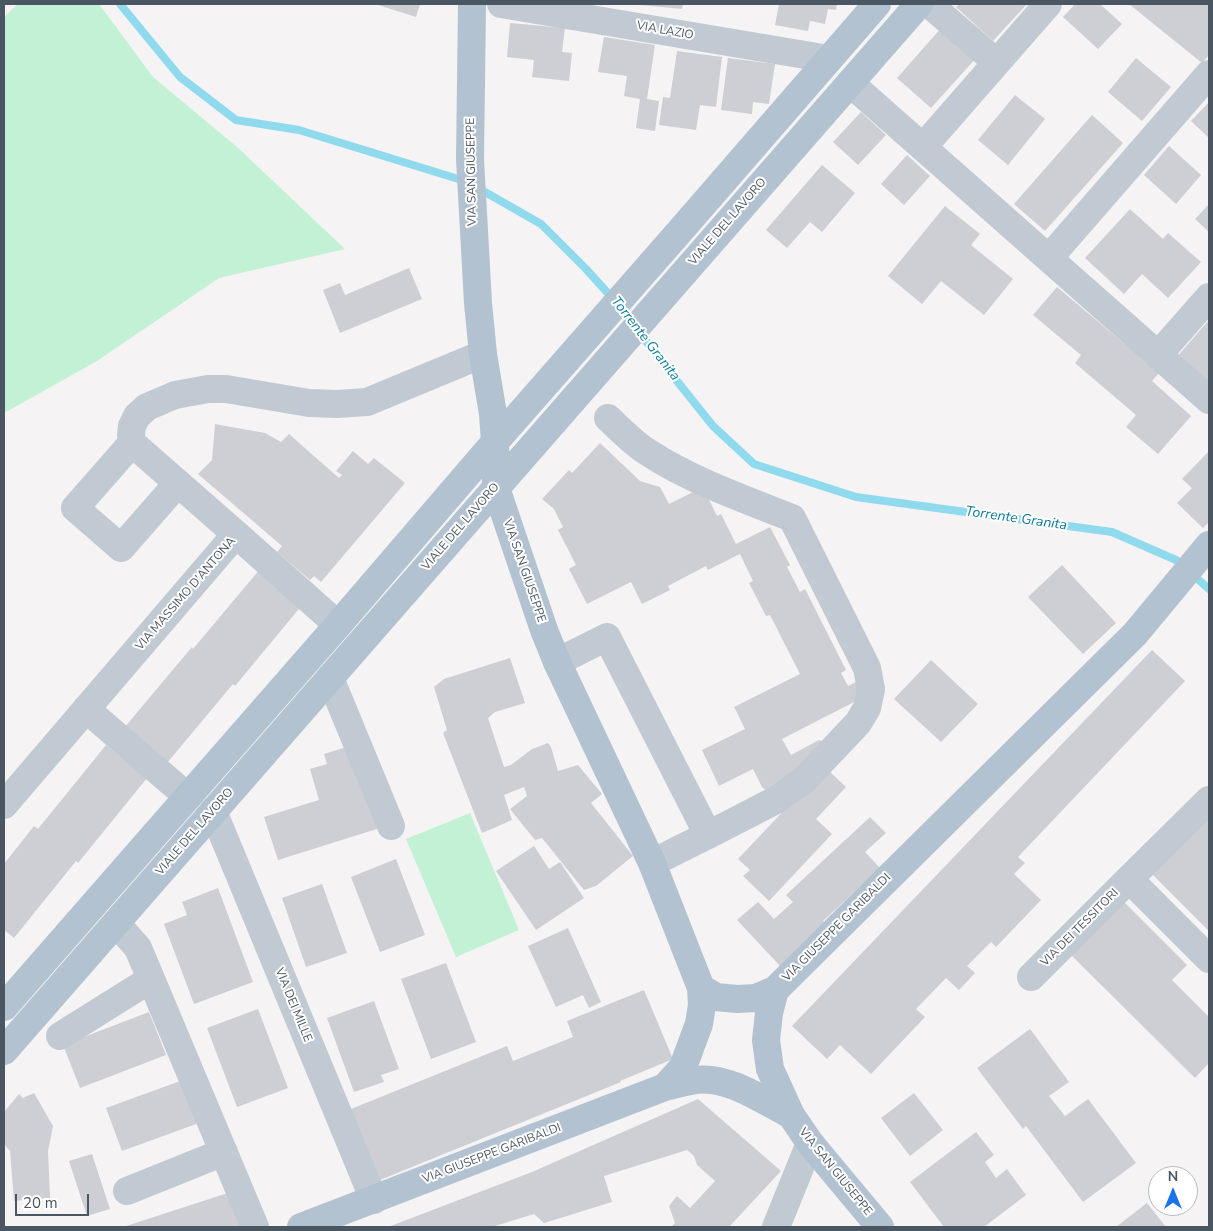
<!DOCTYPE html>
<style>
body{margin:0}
#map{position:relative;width:1213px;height:1231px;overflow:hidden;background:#f5f3f3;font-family:"Nunito Sans",sans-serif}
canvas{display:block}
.frame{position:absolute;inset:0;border:5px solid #4a5661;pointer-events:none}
.north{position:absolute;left:1148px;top:1166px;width:50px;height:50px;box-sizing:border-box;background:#fff;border:1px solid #b7bbc0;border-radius:50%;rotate:0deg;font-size:14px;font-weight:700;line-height:20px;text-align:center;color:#4a5661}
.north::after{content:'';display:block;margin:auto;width:18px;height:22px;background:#1a73e8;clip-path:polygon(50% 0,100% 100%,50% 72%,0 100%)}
.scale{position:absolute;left:15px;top:1194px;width:74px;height:22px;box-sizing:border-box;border:2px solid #4a5661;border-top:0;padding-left:6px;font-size:15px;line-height:18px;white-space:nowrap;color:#4a5661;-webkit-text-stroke:4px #fff;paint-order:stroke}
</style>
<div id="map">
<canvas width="1213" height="1231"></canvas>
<div class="frame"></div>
<div class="north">N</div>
<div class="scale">20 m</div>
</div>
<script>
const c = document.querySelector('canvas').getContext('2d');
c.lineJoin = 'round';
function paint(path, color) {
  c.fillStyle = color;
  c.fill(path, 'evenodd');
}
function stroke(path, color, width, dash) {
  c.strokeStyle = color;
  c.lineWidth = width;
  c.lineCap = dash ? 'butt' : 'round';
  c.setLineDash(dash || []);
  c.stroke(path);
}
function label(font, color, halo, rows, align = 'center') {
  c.font = font + ' "Nunito Sans",sans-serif';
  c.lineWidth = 4;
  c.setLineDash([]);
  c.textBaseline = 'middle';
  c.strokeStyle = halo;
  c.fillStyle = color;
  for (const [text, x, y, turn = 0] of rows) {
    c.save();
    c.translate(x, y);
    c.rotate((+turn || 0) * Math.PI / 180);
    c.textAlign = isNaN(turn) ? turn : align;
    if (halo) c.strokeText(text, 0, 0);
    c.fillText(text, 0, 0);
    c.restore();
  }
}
paint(new Path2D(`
 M18,4h81l54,73 84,70 108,102 -126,29 -122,83 -91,51 -2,-1v-394z
 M470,813l49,117 -63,27 -50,-118z`), '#c3f1d5');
stroke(new Path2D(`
 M120,4l60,73 56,43 63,10 166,51
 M478,188l63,36 45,45 28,31 59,76 40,50 41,38 102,33 256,35 64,28 33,29`), '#90daee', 8);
paint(new Path2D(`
 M375,4h45l-4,13z
 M641,4h42l-1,5 -41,-4z
 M779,4h58l-1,6 -8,-1 -3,15 -15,-3 -2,10 -33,-6z
 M960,4h67l-34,37 -37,-34z
 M1075,4h25l22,20 -24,25 -35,-32z
 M1129,4h80v51l-7,8z
 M510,23l55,5 -3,24 10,1 -3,28 -37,-4 2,-17 -27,-3z
 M942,27l35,30 -46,51 -34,-30z
 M604,37l51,8 -8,54 12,2 -4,30 -19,-3 4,-29 -16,-3 3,-20 -29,-4z
 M677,51l45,6 -6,50 -16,-2 -4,25 -37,-5 4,-28 7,1z
 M728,58l47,6 -6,40 -16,-2 -1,12 -31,-4z
 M1136,58l35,29 -29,34 -34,-29z
 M1015,95l30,24 -37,46 -30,-25z
 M1209,102v36l-18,-17z
 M861,112l25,23 -28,30 -25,-23z
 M1092,115l31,28 -78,88 -31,-27z
 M1169,146l32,29 -25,29 -32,-29z
 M907,155l23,21 -26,29 -23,-21z
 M822,165l33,28 -33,39 -12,-10 -23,26 -21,-18z
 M1209,204v28l-14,-13z
 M945,206l35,28 -9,11 42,34 -29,36 -43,-34 -19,23 -34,-28z
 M1130,209l33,30 5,-6 33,29 -33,36 -26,-24 -18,20 -39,-36z
 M409,268l13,31 -82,34 -17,-43 17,-7 5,12z
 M1057,287l102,86 -7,8 39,35 -33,38 -32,-27 10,-12 -61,-52 6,-8 -48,-40z
 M1209,320v60l-4,5 -30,-26z
 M215,424l50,9 16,9 8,-8 50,44 3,-3 -6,-4 17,-20 15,13 6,-6 31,25 -84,99 -7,-6 -4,4 -33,-28 5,-6 -84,-72 14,-14z
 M600,443l40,38 20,6 9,17 34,-17 14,29 4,-2 15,30 34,-17 20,38 -3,2 13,25 5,-3 41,81 -5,3 7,13 12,-6 -4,21 -74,38 9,16 28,-15 9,3 -59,50 -7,-6 -9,-18 -34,17 -17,-36 43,-21 -11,-22 66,-33 -30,-59 -4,1 -17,-33 4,-2 -13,-27 -32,16 -2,-4 -38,20 2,4 -28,14 -11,-22 -44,22 -18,-35 7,-4 -18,-35 5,-3 -9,-18 -12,-10 27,-29 3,3z
 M1209,451v71l-6,6 -26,-25 15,-15 -10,-9z
 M1062,565l54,58 -33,31 -55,-57z
 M260,569l43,35 -68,82 -2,-2 -66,79 -43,-35 68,-81 1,2z
 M1152,650l33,31 -167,176 7,6 -11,11 27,26 -45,47 -5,-5 -24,24 8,7 -16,17 -13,-12 -30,31 9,8 -54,57 -31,-29 -13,14 -35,-33z
 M510,658l15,45 -30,9 -7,6 16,49 7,-2 21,-16 16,-6 3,4 7,24 20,-6 24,29 -11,9 42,53 -37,30 -12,4 -42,-52 -7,2 -25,-31 17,-13 -3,-9 -20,8 8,25 -30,13 -39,-100 4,-3 -13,-43 10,-8z
 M931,660l47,44 -37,38 -47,-43z
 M106,745l41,33 -69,85 -2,-2 -62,77 -10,-8v-66l30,-38 4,3z
 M353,745l27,83 -102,32 -14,-43 55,-17 -9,-31 17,-5 -3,-10z
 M825,767l21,20 -30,32 16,15 -63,67 -26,-25 7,-6 -12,-11z
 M1209,816v115l-58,-58z
 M870,817l16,16 -21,19 15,16 -57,53 5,5 -46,42 -45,-48 21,-18 16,17 19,-17 -7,-7z
 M534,846l15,23 11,-7 24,36 -48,32 -40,-59z
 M396,859l29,76 -45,17 -29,-75z
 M322,884l25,69 -41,14 -24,-69z
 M218,888l35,94 -59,22 -30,-80 23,-9 -5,-13z
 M1123,901l64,64 -15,15 37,37v46l-14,15 -125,-124z
 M568,928l33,74 -12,6 -6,-13 -27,12 -28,-61z
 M446,963l30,79 -45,17 -30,-80z
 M644,990l29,69 -53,22 1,1 -241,98 -29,-71 156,-63 6,15 60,-24 -6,-16z
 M374,1001l25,68 -18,6 3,7 -30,10 -27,-74z
 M258,1009l30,79 -51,19 -30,-79z
 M149,1012l17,43 -86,33 -17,-43z
 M1030,1029l39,53 -20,14 16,20 23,-17 48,64 -53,39 -57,-76 -3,3 -46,-61z
 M183,1080l16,43 -77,28 -16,-43z
 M34,1093l19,33 -5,25 2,47 -36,3 -4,-50 -6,-7v-32l15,-18 4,4z
 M914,1093l29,37 -33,26 -29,-38z
 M698,1099l83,72 -52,56h-58l4,-4 -6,-17 8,-10 13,12 25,-27 -18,-16 -3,-9 -7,-6 -83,26 8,26 -68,21 -10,-9 -42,13h-104l144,-55z
 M976,1132l18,23 -9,7 11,16 11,-9 19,26 -42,32h-40l-34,-45z
 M92,1154l18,55 -23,7 -18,-55z
 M234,1191l11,36h-122z
 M1147,1203l19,24h-50z`), '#cdcfd5');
stroke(new Path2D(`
 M501,4l328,55
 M929,4l67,58
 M850,83l359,317
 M923,147l125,-143
 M1049,258l160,-184
 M1158,355l51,-58
 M608,418c13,12 26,26 41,35 43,28 95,46 143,65l75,150 4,21 -4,19 -9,15 -54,57 -28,20 -68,35
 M132,443l-57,65 46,40 57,-65
 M236,534l-104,-91 -1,-8 1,-9 5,-10 10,-9 28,-12 33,-6h18l83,14 28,1 30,-2 116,-48
 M557,662l50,-25 101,198 -56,28
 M330,678l61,148
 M86,709l102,88
 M1209,800l-80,79 80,80
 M4,805l232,-271 102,91
 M213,811l161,389
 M116,923l22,25 117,279
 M1031,977l98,-98
 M60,1036l91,-57
 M127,1191l97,-39
 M776,1227l34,-84`), '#c1cad2', 28);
stroke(new Path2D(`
 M472,4l-2,155 8,144 5,51 10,60 2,28 1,46 48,142 13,32 95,201 49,125 1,17 -3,19 -16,43 -18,20
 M701,988l15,9 21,2 19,-1 19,-8
 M4,1007l334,-382 157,-183 185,-211 197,-227
 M4,1051l915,-1047
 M301,1227l364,-140c10,-2 21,-6 31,-7 31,-5 68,21 95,35
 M880,1227l-70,-84 -19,-28 -21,-46 -4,-29 3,-27 6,-23 360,-356 74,-89`), '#b3c2d1', 28);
label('12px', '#4a5661', '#fff', [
 ["VIA LAZIO",665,31,10],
 ["VIA SAN GIUSEPPE",472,172,-91],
 ["VIALE DEL LAVORO",728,222,-49],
 ["VIALE DEL LAVORO",461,527,-49],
 ["VIA SAN GIUSEPPE",524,571,71],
 ["VIA MASSIMO D'ANTONA",186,594,-49],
 ["VIALE DEL LAVORO",195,832,-49],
 ["VIA GIUSEPPE GARIBALDI",837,928,-45],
 ["VIA DEI TESSITORI",1080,928,-45],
 ["VIA DEI MILLE",293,1005,68],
 ["VIA GIUSEPPE GARIBALDI",492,1154,-21],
 ["VIA SAN GIUSEPPE",835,1172,51]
]);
label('italic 14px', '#0c7c9b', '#fff', [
 ["Torrente Granita",645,339,52],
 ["Torrente Granita",1016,519,8]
]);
</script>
